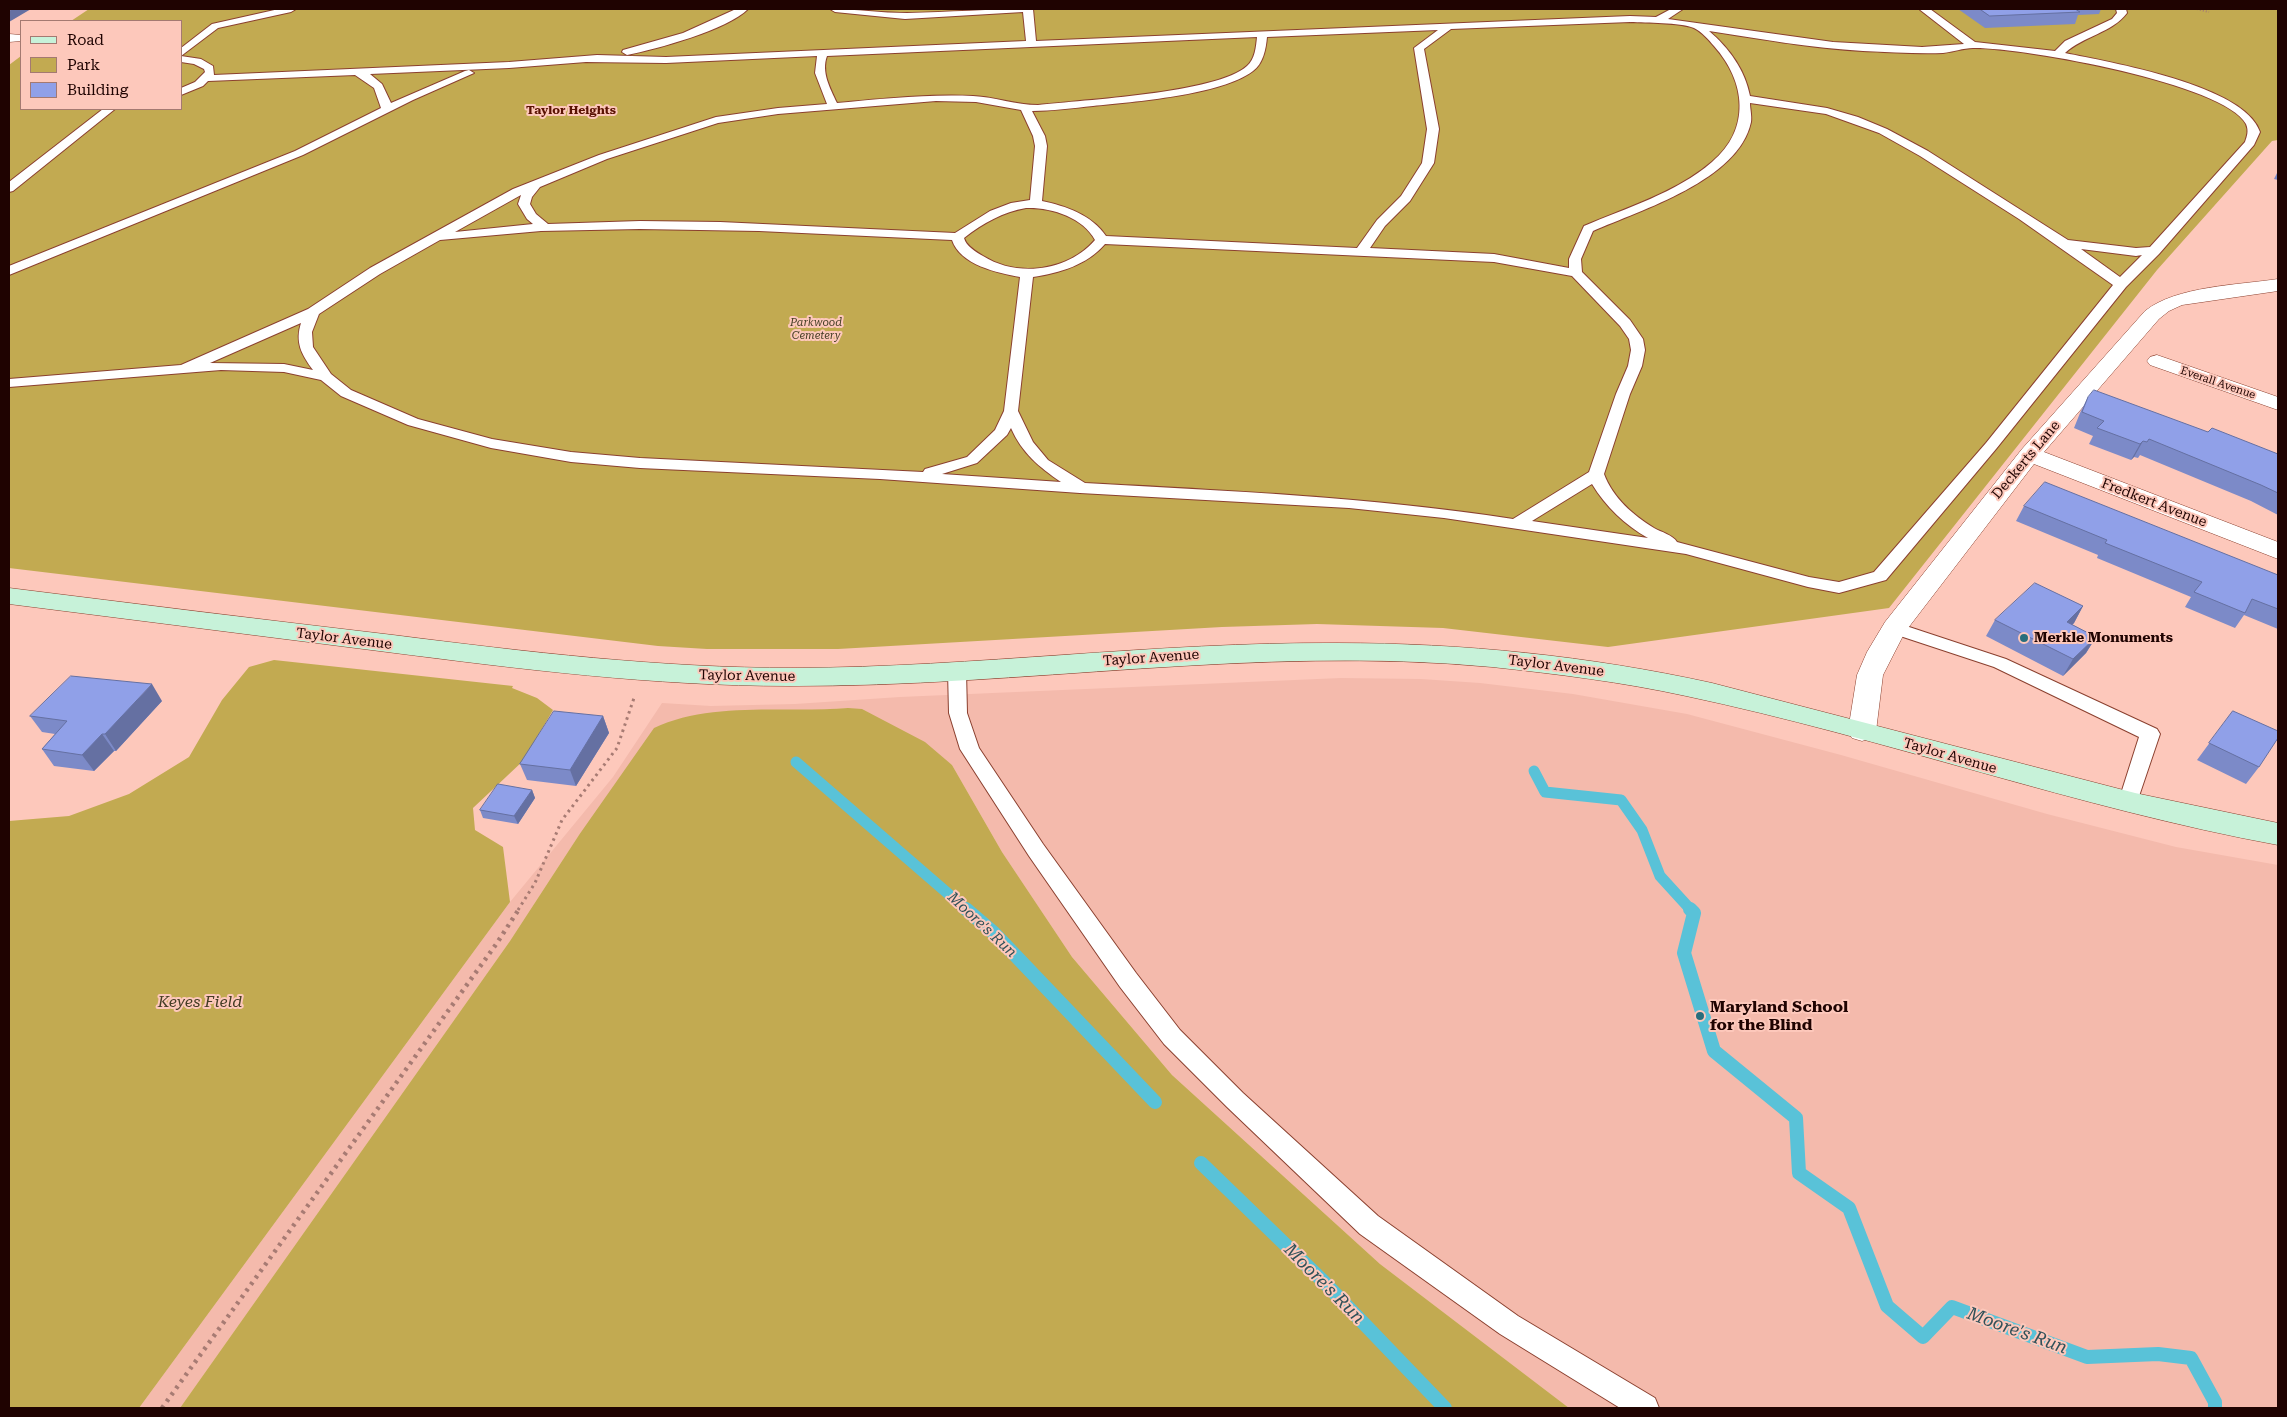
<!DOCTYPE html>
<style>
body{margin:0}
#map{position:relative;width:2287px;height:1417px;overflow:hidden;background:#fdc8bb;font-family:"Roboto Serif",serif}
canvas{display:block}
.frame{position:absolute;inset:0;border:10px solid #1f0301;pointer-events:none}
.legend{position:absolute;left:20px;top:20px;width:162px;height:90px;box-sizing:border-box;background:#fdc8bb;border:1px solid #a47971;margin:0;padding:6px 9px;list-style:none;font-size:15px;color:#1f0301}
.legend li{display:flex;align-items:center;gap:10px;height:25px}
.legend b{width:25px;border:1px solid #a47971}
</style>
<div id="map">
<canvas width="2287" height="1417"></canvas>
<div class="frame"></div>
<ul class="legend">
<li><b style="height:6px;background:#c7f2d9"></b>Road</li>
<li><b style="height:14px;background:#c2aa51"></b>Park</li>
<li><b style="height:14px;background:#90a0e8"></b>Building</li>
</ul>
</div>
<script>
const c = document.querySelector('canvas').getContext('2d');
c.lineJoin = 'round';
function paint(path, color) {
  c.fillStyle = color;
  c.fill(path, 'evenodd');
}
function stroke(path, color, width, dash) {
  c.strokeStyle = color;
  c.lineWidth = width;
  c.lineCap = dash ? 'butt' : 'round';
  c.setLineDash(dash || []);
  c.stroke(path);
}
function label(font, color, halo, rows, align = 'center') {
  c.font = font + ' "Roboto Serif",serif';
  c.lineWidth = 4;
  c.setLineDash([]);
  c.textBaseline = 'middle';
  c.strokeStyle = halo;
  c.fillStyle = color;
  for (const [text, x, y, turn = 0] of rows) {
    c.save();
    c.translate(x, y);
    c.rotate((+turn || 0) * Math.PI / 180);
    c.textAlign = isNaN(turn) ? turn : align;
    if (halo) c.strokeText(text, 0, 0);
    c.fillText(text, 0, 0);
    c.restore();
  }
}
paint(new Path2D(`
 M1341,678l80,1 59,4 93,11 114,20 154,41 206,59 129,33 102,18v543h-709l-189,-144 -208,-189 -100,-118 -70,-105 -50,-87 -104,-57 -30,2 -239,125 -69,106 -330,467h-41l371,-506 103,-125 49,-74 49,3 84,-2 105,-7z`), '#f4baac');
paint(new Path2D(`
 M89,9h2189v131l-6,1 -115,129 -268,338 -281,39 -165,-19 -126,-4 -95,3 -384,22h-131l-49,-3 -649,-78v-503l12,-9v53h160v-88h-110z
 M274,660l239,26 -1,2 25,10 16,12 -29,50 -51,48 2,22 28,17 7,55 -371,506h-130v-587l60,-5 60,-22 60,-37 33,-57 27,-33z
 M848,708l14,1 63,33 27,23 50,87 70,105 100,118 208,189 189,144h-1389l330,-467 69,-106 75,-107c56,-27 132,-15 194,-20z`), '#c2aa51');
stroke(new Path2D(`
 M796,762l171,148
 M1534,771l11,21 76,8 21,30 18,46 31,34`), '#59c2d8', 11);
stroke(new Path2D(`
 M966,909l28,24 161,169
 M1690,909l4,4 -10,40 30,98 82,67 3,55 50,35 38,98 36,31 29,-30 135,50 71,-3 33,4 24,44v6
 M1201,1163l123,119 121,126`), '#59c2d8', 14);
const service = new Path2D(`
 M279,9h17l-5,3 -73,16 -37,28 20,3 12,7 1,9 295,-13 88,-7 69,2 360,-16 -3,-29 -118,7 -70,-7 -5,-3c26,0 51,4 77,4 42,-1 83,-4 126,-4l3,32 594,-25 26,1 15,-8h12l-15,10 165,23 89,5 42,-3 -45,-35h11l45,33 80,9 10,-10 47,-22 5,-6 -1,-4h10l1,4c-15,20 -44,23 -62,40 44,9 180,32 195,79l-6,13 -95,109 -33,33 -130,162 -110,131 -47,13 -31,-6 -122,-33 -242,-36 -95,-10 -269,-15 -200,-14 -240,-11 -69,-6 -80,-14 -83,-23 -67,-29 -20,-16 -37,-8 -63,-2 -212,17v-8l172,-14 127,-56 62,-41 143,-79 86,-34 117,-38 62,-9 49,-4 -12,-31 2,-17 -151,7 -80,-1 -77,6 -139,6 12,10 9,19 74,-32 4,-1 5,3 -61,27 -110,55 -294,120v-9l286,-115 86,-43 -7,-20 -19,-13 -147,6 -5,5 -22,9v-7l14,-6 10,-10 -1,-3 -10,-5 -13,-2v-14l31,-24zM1630,22c17,1 49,0 64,6 7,3 15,12 20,18 32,36 37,83 -2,116 -36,31 -86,46 -128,64l-15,33v9l-75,-14 -124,-6 15,-22 25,-25 24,-38 5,-34 -15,-80 27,-20zM1438,30l-24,18 13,81 -5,34 -21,33 -24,24 -20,28 -251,-12c-14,-21 -40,-30 -64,-35l5,-55 -2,-10 -13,-25c20,0 41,-3 61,-5 40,-4 129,-11 160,-35 10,-7 13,-22 14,-34zM1709,31c51,8 103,17 154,20 27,1 54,3 80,2 10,-1 20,-5 30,-5 47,-1 251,35 273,76 3,7 1,12 -1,18l-95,105 -14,1 -68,-8 -140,-89 -41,-22 -29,-12 -31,-9 -77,-12c-5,-26 -21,-48 -41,-65zM1257,37c-1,10 -2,22 -10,29 -29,27 -165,34 -209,39 -22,0 -43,-8 -65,-9 -46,-2 -91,3 -136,7 -7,-15 -16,-31 -10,-47zM936,101l40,1 45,8 12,26 2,10 -5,54 -19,3 -21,8 -35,22 -235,-11 -80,-1 -92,3 -12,-10 -6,-10 2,-7 8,-10 67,-28 111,-36 60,-9zM1750,103l76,11 53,19 41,23 99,63 94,66 -127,158 -112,129 -35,10 -30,-5 -132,-35c-4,-7 -16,-10 -23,-14 -21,-13 -41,-30 -50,-54l26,-80 12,-28 3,-16 -2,-11 -13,-19 -48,-48 -1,-13 12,-28c48,-21 146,-51 158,-109 1,-6 -1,-13 -1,-19zM521,195l-3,9 9,15 6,5 -78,8zM1026,208c24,-1 57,9 69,32 -27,31 -77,38 -112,16 -7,-4 -17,-10 -19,-18 19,-15 39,-26 62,-30zM640,229l119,2 193,9c8,25 46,33 68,37l-16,134 -9,19 -28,27 -42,12 -2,3 -283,-14 -69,-6 -79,-13 -74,-20 -67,-29 -20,-16 -18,-27 -1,-15 7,-18 61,-40 60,-34 101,-9zM1105,244l389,18 78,14 48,50 9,13 2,11 -3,16 -12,28 -27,78 -76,47c-142,-22 -285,-28 -428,-36l-37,-23 -15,-18 -15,-31 15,-134c27,-4 54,-12 72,-33zM2081,249l55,7 6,-1 -22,22zM301,323c-6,19 0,31 12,47l-29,-6 -74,-1zM1011,428c11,25 28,39 50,54l-119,-8 35,-11 30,-28zM1592,484c14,23 33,41 56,54l-116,-17z
 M736,9h12c-21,21 -91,40 -121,46l-5,-3 1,-2 60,-17z
 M103,109h12l-102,82 -4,1v-10z
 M1894,622l112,37 151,70 3,5 -25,74 -7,2 -7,-2 -3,-5 21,-66 -145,-70 -106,-35 -3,-4 3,-4z
 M957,665l6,2 3,4 1,42 12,35 64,96 93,129 44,57 63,63 135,123 140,100 137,82 4,10h-39l-120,-74 -140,-100 -133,-127 -63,-63 -44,-57 -91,-131 -69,-107 -11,-36 -1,-42 3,-4z`);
const minor = new Path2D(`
 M9,34l12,1v6l-12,1z
 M2278,279v12l-96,14 -13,6 -10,8 -115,133 234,90v17l-244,-95 -129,168 -22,43 -7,56 -4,7 -10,3 -10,-3 -4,-7 9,-56 10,-23 18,-30 137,-173 123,-138c31,-25 94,-26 133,-32z
 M2157,355l121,42v13l-128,-45 -3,-4 3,-4z`);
const secondary = new Path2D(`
 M9,588c128,16 256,32 384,47 134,17 267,33 402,33 181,-1 361,-26 542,-25 126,0 252,13 375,40l423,110 143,30v22c-201,-37 -393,-107 -592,-149 -64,-14 -129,-22 -194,-29 -235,-22 -469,20 -703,19 -135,0 -269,-17 -402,-34 -126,-16 -252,-32 -378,-48z`);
stroke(service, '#8b402f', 2);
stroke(minor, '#8b402f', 1);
stroke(secondary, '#8b402f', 1);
stroke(new Path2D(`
 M2197,9l12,3`), '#a77b73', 2, [1, 2]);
stroke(new Path2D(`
 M518,910l17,-27 27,-63 55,-72 17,-50`), '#a77b73', 3, [2.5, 4]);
stroke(new Path2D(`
 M162,1408l335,-465 22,-34`), '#a77b73', 4.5, [3, 5]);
paint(service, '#fff');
paint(minor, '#fff');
paint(secondary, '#c7f2d9');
paint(new Path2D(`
 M1958,9h143l-2,5 -21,1 -3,9 -90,4z
 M2278,171v9l-4,-1z
 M2088,397l120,35 70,22v61l-27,-14 -111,-46 -2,3 -4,-1 -3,3 -42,-16 4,-8 -19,-8 6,-15z
 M2024,506l254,69v54l-34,-14 -9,13 -50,-21 6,-10 -94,-39 1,-3 -82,-34z
 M2083,606l-9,17 -2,2 24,12 -10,16 -23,23 -77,-40 9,-16z
 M162,701l-46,50h-2l-20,20 -40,-5 -12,-17 13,-15 -13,-2 -12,-16z
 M2233,711l26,56 -13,17 -49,-24z
 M603,716l6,17 -33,53 -49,-6 -7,-16z
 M532,790l3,8 -17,26 -35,-6 -3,-8z`), '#7c8ac8');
paint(new Path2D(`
 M12,9h19l-22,13v-11z
 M2143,441l-9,16 -3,3 9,-16z
 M2083,606l-9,17 -16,16 9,-17z
 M2096,637l-10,16 -23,23 10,-17z
 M152,684l10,17 -46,50 -11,-17z
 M603,716l6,17 -33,53 -6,-16z
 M102,734l12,17 -20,20 -12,-16z
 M532,790l3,8 -17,26 -4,-8z`), '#6570a2');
const building = new Path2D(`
 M1980,9h95l5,3 -90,4z
 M2094,390l114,42 4,-4 66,26v39l-17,-8 -112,-46 -2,3 -4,-1 -3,3 -43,-16 7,-7 -22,-9 6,-15z
 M2045,482l233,93v34l-26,-10 -7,14 -51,-21 8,-10 -97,-39 2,-3 -83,-34z
 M2035,583l48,23 -16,16 29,15 -23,22 -78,-39z
 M71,676l81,8 -47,50h-3l-20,21 -40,-6 25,-28 -37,-5z
 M554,711l49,5 -33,54 -50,-6z
 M2233,711l45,20v7l-19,29 -50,-24z
 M498,784l34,6 -18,26 -34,-6z`);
paint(building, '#90a0e8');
stroke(building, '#6570a2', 1);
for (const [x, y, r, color] of [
 [2024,638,5,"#286e7d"],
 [1700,1016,5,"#286e7d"]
]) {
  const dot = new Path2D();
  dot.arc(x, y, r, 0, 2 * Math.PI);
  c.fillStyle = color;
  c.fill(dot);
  stroke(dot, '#fdc8bb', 2);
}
label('italic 11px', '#443d24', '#fdc8bb', [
 ["Parkwood",816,323],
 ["Cemetery",816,336]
]);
label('11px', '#1f0301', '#fdc8bb', [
 ["Everall Avenue",2218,383,19]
]);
label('bold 12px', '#591102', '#fdc8bb', [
 ["Taylor Heights",571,110]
]);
label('14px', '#1f0301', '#fdc8bb', [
 ["Deckerts Lane",2026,460,-50],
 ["Fredkert Avenue",2154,503,21],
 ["Taylor Avenue",344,639,7],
 ["Taylor Avenue",1151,658,-4],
 ["Taylor Avenue",1556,666,7],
 ["Taylor Avenue",747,676,1],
 ["Taylor Avenue",1950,756,16]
]);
label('bold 14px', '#1f0301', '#fdc8bb', [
 ["Merkle Monuments",2034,638]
], 'left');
label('italic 15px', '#315159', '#fdc8bb', [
 ["Moore's Run",982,925,43]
]);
label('italic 16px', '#443d24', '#fdc8bb', [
 ["Keyes Field",200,1002]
]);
label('bold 16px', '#1f0301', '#fdc8bb', [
 ["Maryland School",1710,1007],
 ["for the Blind",1710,1025]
], 'left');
label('italic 18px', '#315159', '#fdc8bb', [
 ["Moore's Run",1324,1284,45],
 ["Moore's Run",2017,1331,20]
]);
</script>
